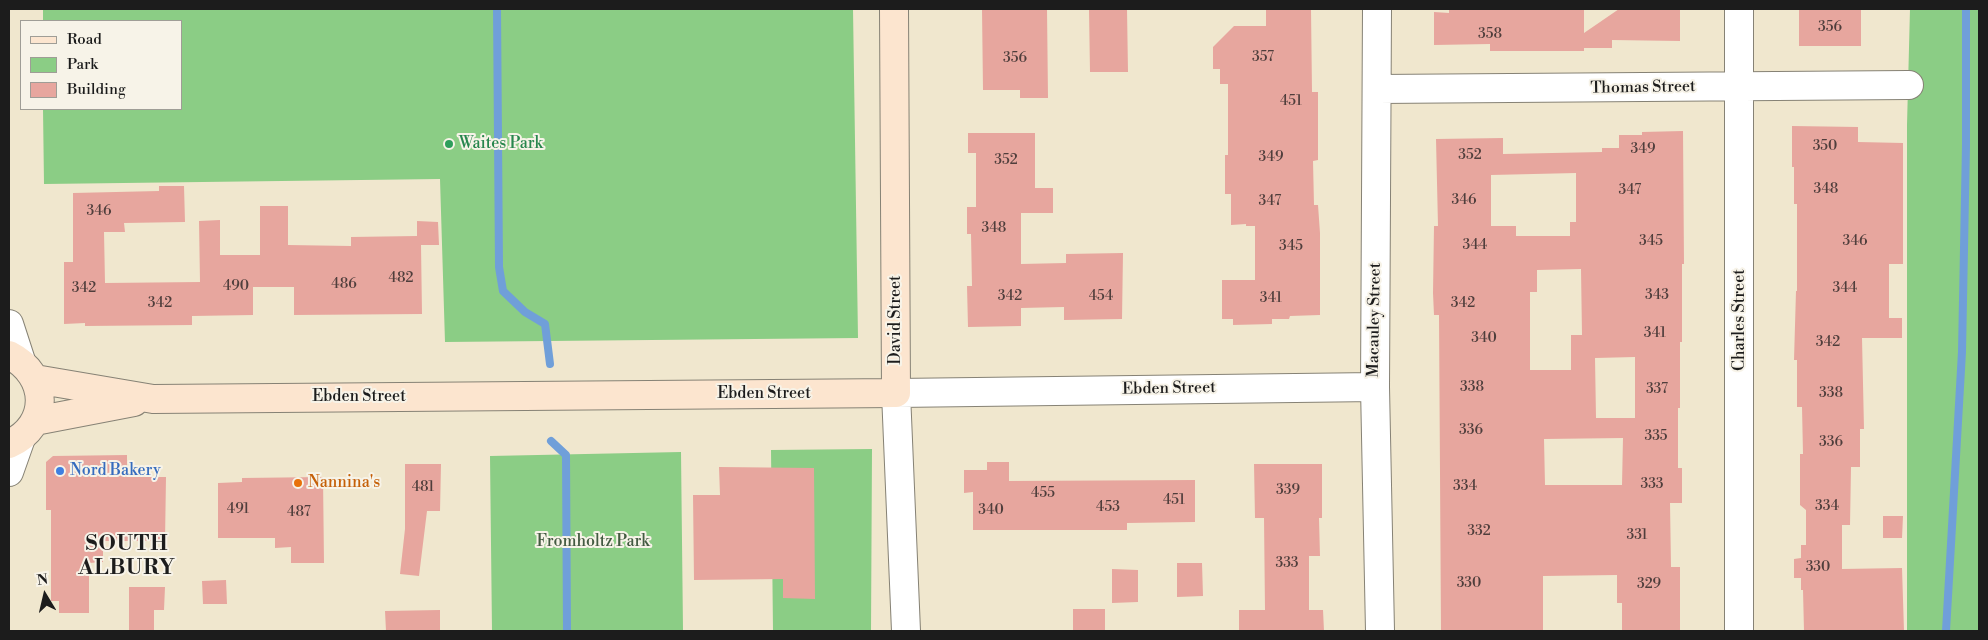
<!DOCTYPE html>
<style>
body{margin:0}
#map{position:relative;width:1988px;height:640px;overflow:hidden;background:#f0e7ce;font-family:"Libre Bodoni",serif}
canvas{display:block}
.frame{position:absolute;inset:0;border:10px solid #1c1c1c;pointer-events:none}
.legend{position:absolute;left:20px;top:20px;width:162px;height:90px;box-sizing:border-box;background:#f7f3e8;border:1px solid #9f9d96;margin:0;padding:6px 9px;list-style:none;font-size:15px;color:#1c1c1c}
.legend li{display:flex;align-items:center;gap:10px;height:25px}
.legend b{width:25px;border:1px solid #9f9d96}
.north{position:absolute;left:20px;top:570px;width:50px;height:50px;-webkit-text-stroke:4px #f7f3e8;paint-order:stroke;rotate:351deg;font-size:14px;font-weight:700;line-height:20px;text-align:center;color:#1c1c1c}
.north::after{content:'';display:block;margin:auto;width:18px;height:22px;background:#1c1c1c;clip-path:polygon(50% 0,100% 100%,50% 72%,0 100%)}
</style>
<div id="map">
<canvas width="1988" height="640"></canvas>
<div class="frame"></div>
<ul class="legend">
<li><b style="height:6px;background:#fce5cf"></b>Road</li>
<li><b style="height:14px;background:#8bcd85"></b>Park</li>
<li><b style="height:14px;background:#e7a69e"></b>Building</li>
</ul>
<div class="north">N</div>
</div>
<script>
const c = document.querySelector('canvas').getContext('2d');
c.lineJoin = 'round';
function paint(path, color) {
  c.fillStyle = color;
  c.fill(path, 'evenodd');
}
function stroke(path, color, width, dash) {
  c.strokeStyle = color;
  c.lineWidth = width;
  c.lineCap = dash ? 'butt' : 'round';
  c.setLineDash(dash || []);
  c.stroke(path);
}
function label(font, color, halo, rows, align = 'center') {
  c.font = font + ' "Libre Bodoni",serif';
  c.lineWidth = 4;
  c.setLineDash([]);
  c.textBaseline = 'middle';
  c.strokeStyle = halo;
  c.fillStyle = color;
  for (const [text, x, y, turn = 0] of rows) {
    c.save();
    c.translate(x, y);
    c.rotate((+turn || 0) * Math.PI / 180);
    c.textAlign = isNaN(turn) ? turn : align;
    if (halo) c.strokeText(text, 0, 0);
    c.fillText(text, 0, 0);
    c.restore();
  }
}
paint(new Path2D(`
 M43,9h810l5,329 -413,4 -5,-163 -396,5 -1,-75h138v-88h-138z
 M1910,9h69v622h-72v-506z
 M872,449l-1,182h-98l-2,-181z
 M681,452l2,178 18,1h-209l-2,-175z`), '#8bcd85');
stroke(new Path2D(`
 M497,9l2,258 4,24 22,21 20,12 5,40
 M551,441l15,14 1,176
 M1946,631l16,-279 4,-207v-136`), '#709fd9', 8);
paint(new Path2D(`
 M982,9h65l1,89h-28v-8h-37z
 M1089,9h38l1,63h-38z
 M1266,9h45l1,83h6v68l-5,1 1,44h4l2,28v82l-30,1 -1,3h-17v5l-39,1v-6h-11v-39h33v-54h-9v-2l-15,1v-31h-6v-39h3v-71h-8v-15h-7v-22l21,-21h32z
 M1449,9h135v24l35,-24h61v32l-68,-1v8h-28v3h-94v-7l-56,1v-33l15,1z
 M1799,10h62v36h-62z
 M1792,126l66,1v15l45,1v121h-14v54h13v20h-40l2,91h-4v38h-9l-1,58h-8v44l60,-1 2,63h-100l-1,-41h-2v-12h-7v-19l7,-1v-13h5v-35l-6,-5v-51h3l-1,-47h-5v-47h-3l2,-69h1v-87h-3v-37h-2z
 M1683,131l1,133h-2v78h-2v66h-2v60h4v35h-12l1,64h9v64h-58v-28h-5v-28l-74,1v55h-102l-2,-316h-5l-1,-22 1,-67h4l-2,-87 67,-1v16l99,-2v-4h17v-13h23v-3zM1576,173v49h-6v14h-54v-10h-25v-51zM1581,269l1,66h-11v35h-41v-78h7v-22zM1635,357v61h-39l-1,-60zM1623,438l-1,47h-77l-1,-46z
 M968,133h67v55h18v25h-32v51l45,-1v-9l57,-1 -1,66 -58,1v-13l-43,1v18l-53,1 -1,-41h5l-1,-52h-4v-27h9v-54h-8z
 M159,186h25l1,36 -61,1 1,9h-21l1,51 95,-1 -1,-61 21,-1v35h40v-49h28v39l63,1v-9l66,-1v-15l21,1 1,23h-18l1,69 -128,1v-28h-41v28l-61,1v9l-107,1v-3l-21,1v-62h9v-69l86,-2z
 M127,455v22h39l-1,64h-62v21l-14,1v50h-30v-12h-8v-91h-5v-48l7,-6z
 M987,462h22v19l186,-1v42l-68,1v7h-154v-38l-9,1v-23h23z
 M405,464h36l-1,47h-13l-8,65 -19,-2 5,-45z
 M1254,464h68v54h-3l1,38h-11v54h14l1,21h-85v-21h26l-1,-92h-9z
 M719,467l95,1 1,131 -32,-1v-19l-89,1 -1,-85h27z
 M323,477l1,86h-33v-16l-16,1v-10h-57v-55l24,-1v-4z
 M1883,516h20l-1,22h-19z
 M1177,563h25l1,33 -26,1z
 M1112,569l26,1v32l-26,1z
 M226,580l1,24h-24l-1,-23z
 M129,587h36l-1,23h-10v21h-25z
 M1073,609h32v22h-32z
 M440,610v21h-54l-1,-20z`), '#e7a69e');
const street = new Path2D(`
 M1377,9l-2,378 5,244
 M1739,9v622
 M1378,89l531,-4
 M9,324l12,37
 M9,472l12,-34
 M906,631l-10,-238 479,-6`);
const secondary = new Path2D(`
 M9,355c40,20 42,70 0,89
 M35,379l118,20 743,-6 -2,-384
 M35,421l99,-19`);
stroke(street, '#868275', 30);
stroke(secondary, '#868275', 30);
stroke(street, '#fff', 28);
stroke(secondary, '#fce5cf', 28);
for (const [x, y, r, color] of [
 [449,144,5,"#2e9e5b"],
 [60,471,5,"#3f7fe0"],
 [298,483,5,"#e8710a"]
]) {
  const dot = new Path2D();
  dot.arc(x, y, r, 0, 2 * Math.PI);
  c.fillStyle = color;
  c.fill(dot);
  stroke(dot, '#f7f3e8', 2);
}
label('14px', '#4f3e3c', null, [
 ["356",1830,28],
 ["358",1490,35],
 ["357",1263,58],
 ["356",1015,59],
 ["451",1291,102],
 ["350",1825,147],
 ["349",1643,150],
 ["352",1470,156],
 ["349",1271,158],
 ["352",1006,161],
 ["348",1826,190],
 ["347",1630,191],
 ["346",1464,201],
 ["347",1270,202],
 ["346",99,212],
 ["348",994,229],
 ["345",1651,242],
 ["346",1855,242],
 ["344",1475,246],
 ["345",1291,247],
 ["482",401,279],
 ["486",344,285],
 ["490",236,287],
 ["342",84,289],
 ["344",1845,289],
 ["343",1657,296],
 ["342",1010,297],
 ["454",1101,297],
 ["341",1271,299],
 ["342",160,304],
 ["342",1463,304],
 ["341",1655,334],
 ["340",1484,339],
 ["342",1828,343],
 ["338",1472,388],
 ["337",1657,390],
 ["338",1831,394],
 ["336",1471,431],
 ["335",1656,437],
 ["336",1831,443],
 ["333",1652,485],
 ["334",1465,487],
 ["481",423,488],
 ["339",1288,491],
 ["455",1043,494],
 ["451",1174,501],
 ["334",1827,507],
 ["453",1108,508],
 ["491",238,510],
 ["340",991,511],
 ["487",299,513],
 ["332",1479,532],
 ["331",1637,536],
 ["333",1287,564],
 ["330",1818,568],
 ["330",1469,584],
 ["329",1649,585]
]);
label('16px', '#1c1c1c', '#f7f3e8', [
 ["Thomas Street",1643,88,-1],
 ["David Street",896,320,-90],
 ["Macauley Street",1375,320,-89],
 ["Charles Street",1740,320,-90],
 ["Ebden Street",1169,389,-1],
 ["Ebden Street",764,394],
 ["Ebden Street",359,397]
]);
label('16px', '#27864d', '#f7f3e8', [
 ["Waites Park",459,144]
], 'left');
label('16px', '#366cbe', '#f7f3e8', [
 ["Nord Bakery",70,471]
], 'left');
label('16px', '#c56008', '#f7f3e8', [
 ["Nannina's",308,483]
], 'left');
label('16px', '#435a41', '#f7f3e8', [
 ["Fromholtz Park",593,542]
]);
c.letterSpacing = '1px';
label('bold 21px', '#1c1c1c', '#f7f3e8', [
 ["SOUTH",127,545],
 ["ALBURY",127,569]
]);
c.letterSpacing = '0px';
</script>
